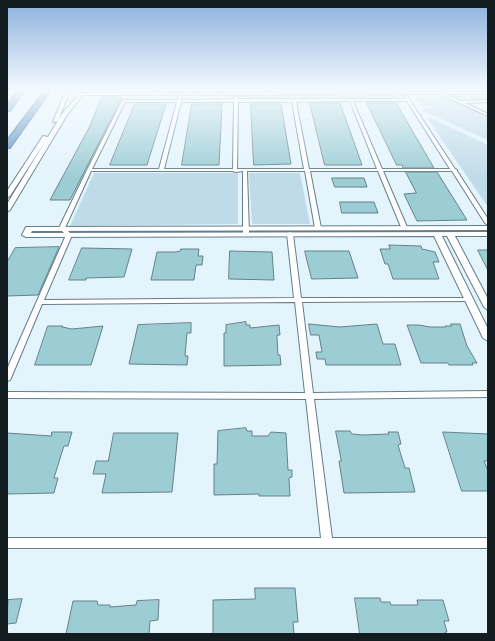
<!DOCTYPE html>
<style>
body{margin:0}
#map{position:relative;width:495px;height:641px;overflow:hidden;background:#e4f4fd;font-family:"Sofia Sans Condensed",sans-serif}
canvas{display:block}
.frame{position:absolute;inset:0;border:8px solid #121c21;pointer-events:none}
</style>
<div id="map">
<canvas width="495" height="641"></canvas>
<div class="frame"></div>
</div>
<script>
const c = document.querySelector('canvas').getContext('2d');
c.lineJoin = 'round';
function paint(path, color) {
  c.fillStyle = color;
  c.fill(path, 'evenodd');
}
function stroke(path, color, width, dash) {
  c.strokeStyle = color;
  c.lineWidth = width;
  c.lineCap = dash ? 'butt' : 'round';
  c.setLineDash(dash || []);
  c.stroke(path);
}
paint(new Path2D(`
 M398,94l4,1 1,4h-163l-1,-4z
 M451,95h37v5h-27z
 M415,97h28l45,20v23l-65,-29 2,-3 15,-3 -18,2z
 M427,118l6,1 55,26v62z
 M94,173h144v51l-168,2z
 M249,173h51l10,51h-58z`), '#bfdae8');
const building = new Path2D(`
 M102,97h20l-52,103h-20l40,-74z
 M310,103h30l22,62h-37z
 M367,103h29l38,65h-31l-1,-3h-5z
 M135,104h31l-19,61h-37z
 M192,104h30l-3,61h-37z
 M251,104h30l10,60 -37,1z
 M406,172h31l30,48 -50,1 -13,-27 12,-1z
 M332,178h32l3,9h-32z
 M340,202h34l4,11h-36z
 M389,245l32,1 1,3 13,3 4,10h-6l6,17h-46l-5,-15h-3l-5,-15h10z
 M59,247l-21,48 -31,1v-34l8,-14z
 M82,248l50,1 -8,28 -38,1v2h-17z
 M181,249h18l-1,7h5l-1,9h-6l-2,15h-43l6,-28h19l4,-1z
 M478,250h10v20z
 M230,251l42,1 2,28 -45,-1z
 M305,251h44l9,27 -46,1z
 M246,322v3h4v3l29,-3 1,10h-3v3l1,17h2l1,10 -57,1v-33h2v-8z
 M191,323v10h-4l-2,23h3l-1,9 -58,-1 9,-39z
 M309,324l31,3 37,-3 6,20h12l6,21h-75l-1,-6h-8l-1,-7h6l-3,-17h-8z
 M451,324h9l7,22 10,17h-5l1,2h-24l-1,-2h-27l-14,-38h12l11,2h16l-1,-1h6z
 M48,326h15l-1,1 10,2 31,-3 -12,39h-56z
 M246,428l1,3h5v5h16l3,-4 15,1 2,37h4v7l-3,1 1,18h-31v-2l-45,1v-31h3l1,-33z
 M336,431h14l2,3 11,1 26,-1 -1,-2h10l3,12 -3,1 7,23h4l6,24 -71,1 -5,-32h2z
 M52,432h20l-4,14h-4l-2,6 -8,26h4l-4,15 -47,1v-61l44,3z
 M443,432l45,2v27h-4l4,10v20h-26z
 M114,433h64l-6,59 -70,1 4,-19h-13l3,-13h12z
 M255,588h40l3,34h-5l1,12h-81v-34l42,-1z
 M355,598h25l1,4h9l1,3h27l-1,-5h26l6,21h-5l3,11h-2v2h-85z
 M22,599l-6,24 -9,1 1,-24z
 M159,600l-1,20 -8,1 -1,13h-83l7,-33h24l1,4h12v2l26,-2 1,-4z`);
paint(building, '#9cccd4');
stroke(building, '#638287', 1);
const minor = new Path2D(`
 M154,90h4v1l-3,1z
 M264,90h5l-2,1z
 M431,90h4l26,11 27,-1v2l-23,1 23,11v2z
 M181,93l2,1 -2,6 53,-1v-2l2,-1 2,1v2h167v-3h2l48,73 2,1v1l31,48v6l-3,-2 -33,-52h-69l24,56 -3,2 -3,-2 -23,-56h-68l11,57 -3,2 -3,-2 -10,-57h-58l2,63 -3,2 -3,-2v-63l-8,1 -2,-1h-142l-26,57 7,7 -28,65 250,-2 -7,-64 3,-2 3,2 8,64h170l1,1 -3,2 -167,1 11,91 175,-2v6l-174,2 18,139h156v10h-481v-10h314l-15,-139 -299,-1v-6l298,1 -10,-91 -253,2 -31,74 -1,2 -3,1v-12l59,-134 -7,-7 28,-58 35,-69 2,-1h54l1,-6zM350,101l27,68h-68l-13,-67zM353,101h54l43,68h-68zM125,102h52l-18,67h-67zM181,102h53l-1,67h-69zM238,102h54l12,67h-67z`);
const tertiary = new Path2D(`
 M67,92l2,1 -11,28 -5,1 12,-29z
 M488,92v2l-405,1 -16,20 -57,95 -3,2v-8l55,-90 18,-21z
 M43,136l5,1 -38,59 -3,2v-7z
 M488,226v4l-456,1 -1,2 457,-1v4h-33l33,63v11l-4,-3 -37,-71h-5l46,93v12l-5,-3 -49,-102 -408,1 -4,-2 4,-8h3z`);
const motorway = new Path2D(`
 M19,90h6l-15,21h-3v-7z
 M45,90h6l-41,58h-3v-8z`);
stroke(minor, '#647d8a', 2);
stroke(tertiary, '#647d8a', 2);
stroke(motorway, '#43668a', 2);
paint(minor, '#fff');
paint(tertiary, '#fff');
paint(motorway, '#5e8ec3');
const sky = c.createLinearGradient(0, 0, 0, 179);
sky.addColorStop(0, '#8aafdc');
sky.addColorStop(0.5, '#f3fafe');
sky.addColorStop(1, '#f3fafe00');
c.fillStyle = sky;
c.fillRect(0, 0, 495, 179);
</script>
